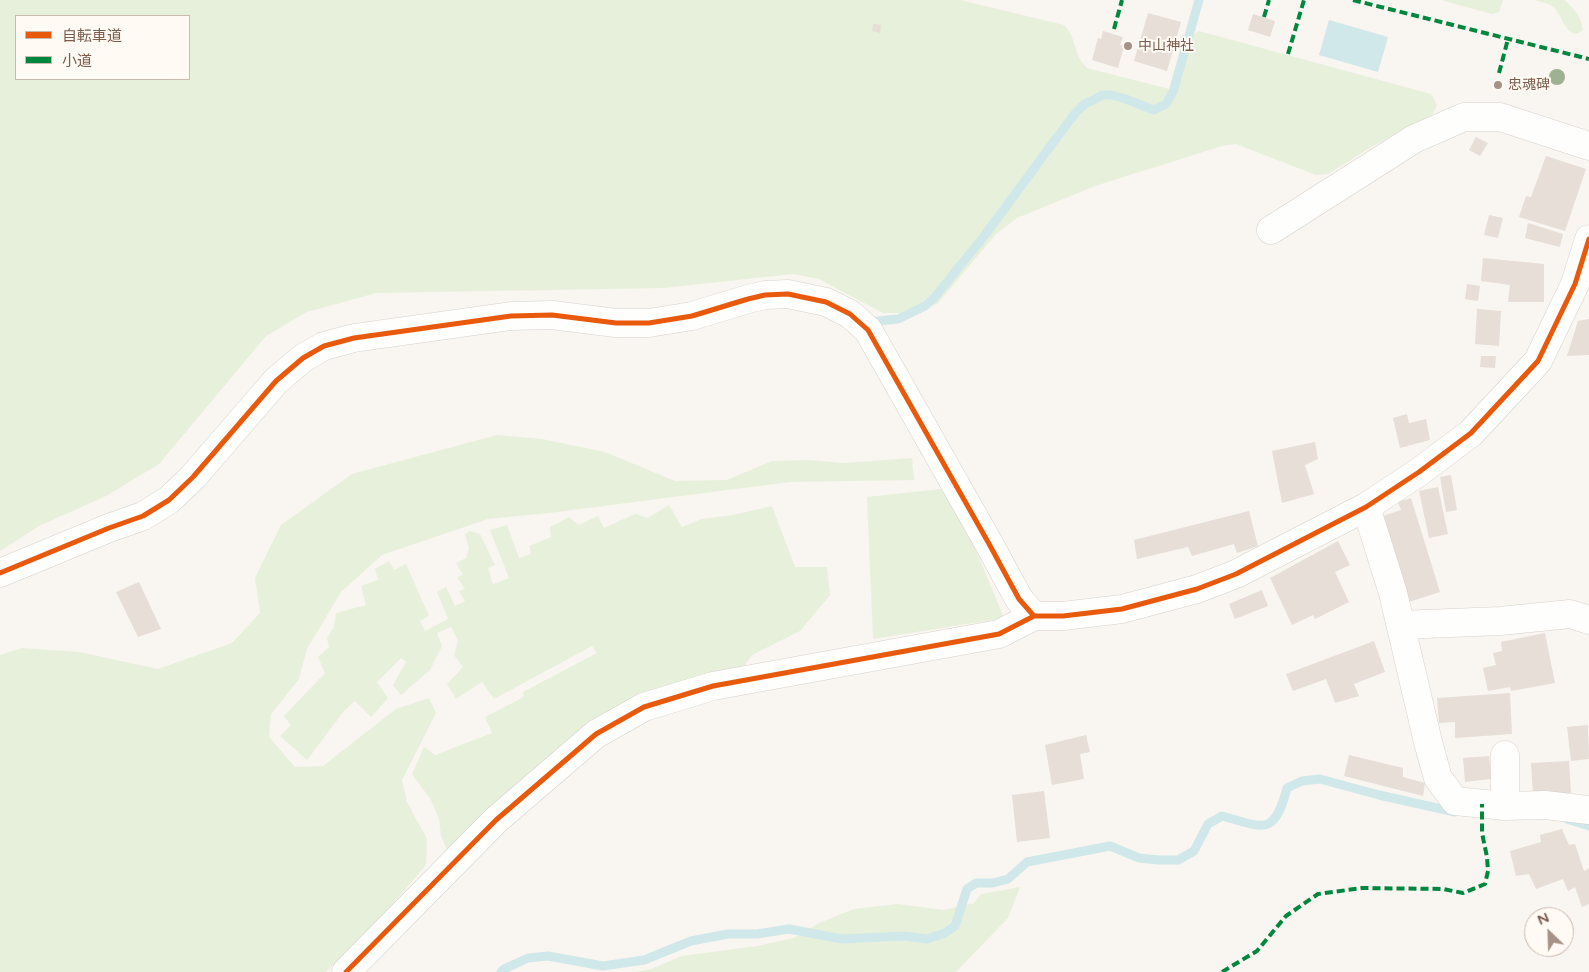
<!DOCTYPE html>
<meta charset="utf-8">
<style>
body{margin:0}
#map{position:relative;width:1589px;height:972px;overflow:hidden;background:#f9f5f0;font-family:"Varela Round","Noto Sans JP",sans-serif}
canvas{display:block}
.legend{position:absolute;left:15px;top:15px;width:175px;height:65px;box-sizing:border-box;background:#fffaf3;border:1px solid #cabbb1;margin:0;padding:6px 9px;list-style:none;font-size:15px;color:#7a5c4d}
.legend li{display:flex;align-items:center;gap:10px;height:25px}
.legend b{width:25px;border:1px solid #cabbb1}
.north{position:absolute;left:1524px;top:907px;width:50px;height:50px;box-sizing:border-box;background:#fffaf3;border:1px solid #cabbb1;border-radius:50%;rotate:336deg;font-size:14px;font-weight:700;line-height:20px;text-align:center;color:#7a5c4d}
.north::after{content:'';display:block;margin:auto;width:18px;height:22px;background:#a69286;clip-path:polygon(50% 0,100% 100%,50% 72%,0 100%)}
</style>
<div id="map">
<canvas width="1589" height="972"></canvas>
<ul class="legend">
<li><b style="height:6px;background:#e8590c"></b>自転車道</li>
<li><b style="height:6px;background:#00873e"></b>小道</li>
</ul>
<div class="north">N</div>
</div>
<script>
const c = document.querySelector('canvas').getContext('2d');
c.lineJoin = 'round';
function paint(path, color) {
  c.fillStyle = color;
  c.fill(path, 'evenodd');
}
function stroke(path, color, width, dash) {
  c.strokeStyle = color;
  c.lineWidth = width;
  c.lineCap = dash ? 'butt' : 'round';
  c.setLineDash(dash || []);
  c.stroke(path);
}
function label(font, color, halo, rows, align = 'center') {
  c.font = font + ' "Varela Round","Noto Sans JP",sans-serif';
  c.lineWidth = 4;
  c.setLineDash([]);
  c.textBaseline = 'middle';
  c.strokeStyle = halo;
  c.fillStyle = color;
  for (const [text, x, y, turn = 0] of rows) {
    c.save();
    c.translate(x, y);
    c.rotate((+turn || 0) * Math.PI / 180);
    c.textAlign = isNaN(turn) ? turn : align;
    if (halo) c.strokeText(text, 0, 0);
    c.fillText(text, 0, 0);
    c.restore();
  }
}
paint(new Path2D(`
 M0,0h960l104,25c13,13 9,29 23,43l82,21 8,-3 17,-52 5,-3 232,63 6,11 -5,10 -59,31 -45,28 -12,1 -80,-31 -14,2 -127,40 -78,32 -21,16 -58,69 -20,10h-35l-64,-34 -26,-5 -129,14 -288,5 -69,19 -41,24 -107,128 -53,32 -67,30 -39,25zM16,16h173v63h-173z
 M1441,0h62l-4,12 -7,2z
 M1535,0h30c9,9 17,18 18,30 -16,13 -20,-15 -30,-23 -4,-4 -13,-5 -18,-7z
 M497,435l45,4 63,13 70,29 52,-1 45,-19 35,-1 38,3 67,-5 2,22 -124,2 -241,31 -61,6 -106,36 -41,37 -34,57 -8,30 -28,35 -2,23 26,30 28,-1 73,-57 33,-11 7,15 -34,67 5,22 20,37 -1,26 -42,49 -58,58h-326v-317l22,-7 57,4 79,17 74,-26 28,-30 -5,-35 26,-53 71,-51z
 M950,488l54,130 -131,21 -6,-142z
 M669,505l13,22 20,-8 31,-4 39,-9 23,61h32l3,28 -30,36 -48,24 -8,11 -16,9 -27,1 -253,176 -7,-16 -2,-17 -8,-19 -19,-26 12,-27 11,8 57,-22 -7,-16 39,-20 -1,-5 74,-39 -5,-7 -98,53 -12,-17 -26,17 -9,-15 16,-17 -9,-12 4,-14 -7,-14 -14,6 5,13 -12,24 -29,25 -8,-10 13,-23 -5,-4 -24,24 11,16 -17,19 -16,-16 -11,10 -37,49 -27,-24 11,-11 -7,-9 41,-43 -7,-16 11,-10 -2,-9 7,-11 2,-14 30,-8 -5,-19 17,-6 -3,-11 14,-8 5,9 12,-6 23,52 -9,5 5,10 23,-12 -11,-27 9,-5 9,19 10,-5 -6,-10 6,-2 -8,-12 6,-2 -7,-12 10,-5 3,-10 -4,-14 5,-3 10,3 15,31 -7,3 5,16 16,-6 -19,-48 17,-5 12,33 12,-4 -2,-8 22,-9 -1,-10 19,-10 10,8 19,-9 6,12 31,-14 13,4z
 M1020,887l-12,31 -52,54h-321l16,-3 31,-13 75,-10 37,-8 25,-15 35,-14 44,-5 46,6 30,-7 7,-9z`), '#e7f0db');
paint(new Path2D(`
 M1329,20l59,17 -10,35 -59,-17z`), '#d0e8ea');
stroke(new Path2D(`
 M869,322l29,-3 27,-13 9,-8 51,-63 67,-91 25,-33 8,-7 18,-9h8l12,3 31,12 12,-6 7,-12 26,-92
 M1567,819l22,7
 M501,972l3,-3 24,-11 20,-2 55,10 41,-6 47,-19 37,-7h29l32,-5 53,10 61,-3 24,3 18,-6 10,-7 12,-37 9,-6h17l15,-4 19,-17 83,-16 29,12 20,2h19l16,-9 14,-27 14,-8c41,11 52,22 65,-28l15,-7 18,-2 59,16 76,17`), '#d0e8ea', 9);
paint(new Path2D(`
 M1148,13l33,9 -14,49 -33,-10z
 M1253,14l22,7 -5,16 -22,-7z
 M873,24l8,1 -1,8 -8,-2z
 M1103,31l20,6 -3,8 4,1 -6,22 -26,-8 6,-22 3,1z
 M1476,137l12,6 -8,13 -11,-6z
 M1546,156l40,13 -21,62 -46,-14 7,-21 5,1z
 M1489,215l14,3 -5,20 -14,-3z
 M1528,223l35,11 -3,13 -35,-9z
 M1483,258l61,6v38h-36l2,-17 -29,-4z
 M1467,284l13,2 -2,15 -13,-2z
 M1477,309l24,2 -2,35 -24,-2z
 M1589,319v36l-22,1 11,-35z
 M1481,356h15l-1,12 -15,-1z
 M1407,414l2,9 17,-4 4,21 -30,8 -7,-30z
 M1315,442l3,17 -13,6 9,29 -32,9 -10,-52z
 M1451,475l6,35 -11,2 -6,-35z
 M1438,487l10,47 -19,4 -10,-47z
 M1411,498l29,94 -31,10 -29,-85 21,-7 -3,-8z
 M1249,511l9,35 -21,7 -3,-9 -42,12 -4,-9 -51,12 -3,-19z
 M1338,541l12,24 -15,7 14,30 -34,17 -2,-4 -21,10 -22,-47z
 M139,582l22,47 -23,8 -22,-45z
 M1262,590l6,16 -33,13 -6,-15z
 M1545,633l10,50 -44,8 -1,-4 -22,4 -5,-23 13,-3 -3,-12 9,-2 -1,-9z
 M1374,641l11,31 -31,12 5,12 -24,7 -9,-24 -33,12 -7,-17z
 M1510,693l2,41 -57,4v-16l-16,1 -2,-25z
 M1588,725l1,34 -18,2 -4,-34z
 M1086,735l4,17 -10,2 4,25 -32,6 -7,-40z
 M1349,755l54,13v9l22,6 -2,13 -79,-20z
 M1489,756l2,23 -26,3 -2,-24z
 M1569,761l2,32 -38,2 -2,-32z
 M1044,791l6,47 -33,4 -5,-47z
 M1562,829l7,16 6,-1 9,27 5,-3v36l-7,3 -7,-20 -7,4 -5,-12 -27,10 -7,-15 -13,2 -6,-25 31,-9 -1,-7z`), '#e6ded7');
const minor = new Path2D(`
 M1271,230l143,-91 50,-22h36l89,29
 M1366,507l27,86 35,149 10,36 17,23 50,5 40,-1 44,5
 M0,573l109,-45 34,-12 26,-16 24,-23 83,-96 27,-23 21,-12 30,-8 157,-22 41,-1 64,8h33l43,-7 56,-17 17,-4 23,-1 38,8 24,12 18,16 120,212 31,57 15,17
 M1401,625l99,-4 70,-7 19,6
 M1505,755v51
 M346,972l150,-152 100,-86 48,-27 69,-21 286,-52 35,-18h29l59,-7 75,-20 39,-15 130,-67 53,-35 52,-39 67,-72 37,-77 14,-45`);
stroke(minor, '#d7d1cb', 29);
stroke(minor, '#fefefd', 28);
stroke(new Path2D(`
 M1353,0l236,59
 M1264,17l5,-17
 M1114,29l8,-29
 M1288,54l16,-54
 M1499,73l9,-34
 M1222,972l35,-21 29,-35 32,-22 44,-6 81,1 20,4 22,-9 3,-13 -1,-14 -5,-24v-29`), '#00873e', 4, [8, 4]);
stroke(new Path2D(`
 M0,573l109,-45 34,-12 26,-16 24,-23 83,-96 27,-23 21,-12 30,-8 157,-22 41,-1 64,8h33l43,-7 56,-17 17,-4 23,-1 38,8 24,12 18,16 120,212 31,57 15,17
 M346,972l150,-152 100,-86 48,-27 69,-21 286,-52 35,-18h29l59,-7 75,-20 39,-15 130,-67 53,-35 52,-39 67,-72 37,-77 14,-45`), '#e8590c', 5);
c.fillStyle = '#9eb190';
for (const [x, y] of [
 [1557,77]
]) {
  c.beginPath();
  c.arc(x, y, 8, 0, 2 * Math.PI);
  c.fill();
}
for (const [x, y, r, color] of [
 [1128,46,5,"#a69286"],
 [1498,85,5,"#a69286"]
]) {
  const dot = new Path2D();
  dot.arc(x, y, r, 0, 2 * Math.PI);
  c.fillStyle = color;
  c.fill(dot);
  stroke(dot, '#fffaf3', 2);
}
label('14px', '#7a5c4d', '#fffaf3', [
 ["中山神社",1138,46],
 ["忠魂碑",1508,85]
], 'left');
</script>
